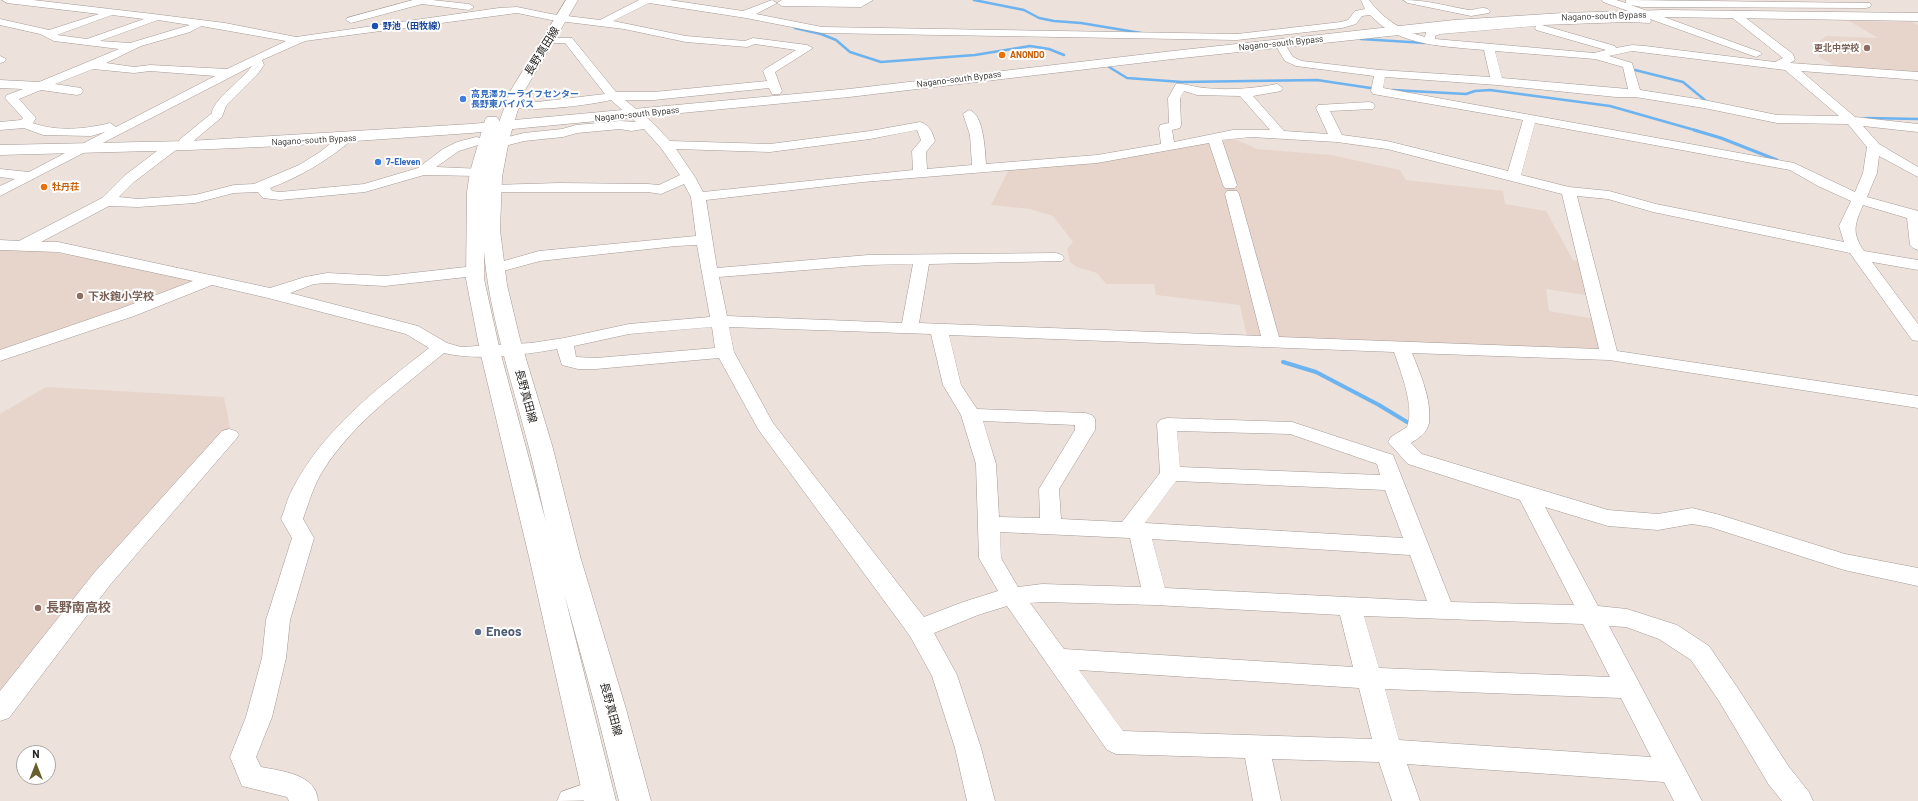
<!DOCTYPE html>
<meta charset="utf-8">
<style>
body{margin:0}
#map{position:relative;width:1918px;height:801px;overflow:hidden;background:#ece1db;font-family:Barlow,sans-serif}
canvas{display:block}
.north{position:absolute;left:16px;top:745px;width:40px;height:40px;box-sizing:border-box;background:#fff;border:1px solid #a8a7a6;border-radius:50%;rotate:0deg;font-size:11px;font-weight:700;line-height:16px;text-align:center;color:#262320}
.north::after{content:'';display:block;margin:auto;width:14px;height:18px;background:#68602c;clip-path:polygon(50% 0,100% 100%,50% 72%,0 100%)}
</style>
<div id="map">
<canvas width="1918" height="801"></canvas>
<div class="north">N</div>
</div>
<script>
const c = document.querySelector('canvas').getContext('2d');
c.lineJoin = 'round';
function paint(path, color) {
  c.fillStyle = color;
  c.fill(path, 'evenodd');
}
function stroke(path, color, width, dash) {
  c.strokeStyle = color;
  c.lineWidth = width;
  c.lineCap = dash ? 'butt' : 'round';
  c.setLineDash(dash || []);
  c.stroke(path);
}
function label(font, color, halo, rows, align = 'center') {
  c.font = font + ' Barlow,"Noto Sans JP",sans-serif';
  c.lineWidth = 4;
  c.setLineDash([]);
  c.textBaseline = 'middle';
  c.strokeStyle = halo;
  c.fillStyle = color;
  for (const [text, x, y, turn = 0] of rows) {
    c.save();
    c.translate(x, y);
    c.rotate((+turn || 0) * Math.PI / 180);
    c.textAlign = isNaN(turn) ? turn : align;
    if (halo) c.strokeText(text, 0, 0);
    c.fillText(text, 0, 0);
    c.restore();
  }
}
paint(new Path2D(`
 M1849,21l63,1 6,3v50l-75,-5 -24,-13 1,-8 -7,-2 13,-11 52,2z
 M1228,136l29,13 74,6 69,15 6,10 97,11 2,13 41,7 27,49 13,3 6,33 -46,-7 3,22 46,8 6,29 -4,3 -350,-14 -7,-32 -84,-10 -2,-11h-48l-9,-11 -20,-6 -7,-5 -3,-13 6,-7 -20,-26 -23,-7 -39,-4 18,-36z
 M0,248l37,2 68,11 91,19 -71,31 -125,40z
 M46,387l178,10 6,31 -80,88 -150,184v-286z`), '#e7d5cb');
stroke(new Path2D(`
 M974,0l50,10 15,8 15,3 27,2 60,10
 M795,28l26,6 15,6 14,12 31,10 94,-7 55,-9 19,3 15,6
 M1361,39l64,4
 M1109,67l18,11 55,4 135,-2 60,9
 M1635,70l48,12 23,19
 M1392,90l74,4 9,-3 15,-1 120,16 88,25
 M1861,120l6,-2 51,1`), '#6cb3f0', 2.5);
stroke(new Path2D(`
 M1694,130l27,8 56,22`), '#6cb3f0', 3);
stroke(new Path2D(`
 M1283,362l33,10 63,33 28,17`), '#6cb3f0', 4);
const minor = new Path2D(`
 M2,0h31l120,14 72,9 71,14 203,-29 18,-1 34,7 49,6 39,-20h30l74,11 29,-11 5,3 5,-3h91l-12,7 -79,-1 -5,-3 -21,11 66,13 415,7 104,-12 7,-2 7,-9 10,-2 -4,-9h8c14,19 33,31 56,37l1,-5 12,-4 118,-10 71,-2 21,2 -45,-16 -1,-2h14l10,3v-3l244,3 1,2 -1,2 -4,1 -224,-1 -11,-2 129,47 2,2 -6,3 -106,-38 1,2 -1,2 -23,-1 -85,3 73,21 1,2 16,-3 13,1 130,16 8,-4 -53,-42 -1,-2 5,-3 4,1 55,42 2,6 -5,3 128,9v8l-117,-9 54,46 63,7v8l-55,-6 16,18 39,23v10l-39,-21 -2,17 -10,24 51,14v39l-5,-2 -3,-3 -3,-27 -44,-13c-8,19 -12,27 1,46l54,9v10l-46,-8 46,62v17l-6,-1 -62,-87 -197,-41 -45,-13 -31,-3 40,155 301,45v12l-309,-48 -197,-7c8,20 20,47 17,70 -2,10 -10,15 -18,20l11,11 186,56 50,4 34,-6 28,7 125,39 73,14v18l-74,-16 -134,-43 -18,-3 -34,6 -50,-4 -63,-19 53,99 29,3 50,16 32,21 28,41 52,80 20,25 4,9h-31l-13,-16 -50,-84 -28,-41 -32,-21 -33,-12 -17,-1 93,175h-28l-10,-19 -257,-18 13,37h-28l-13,-39 -107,-3 9,42h-28l-8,-43 -129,-4 -9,-4 -100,-144 -29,9 -44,18 23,42 24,73 14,53h-28l-12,-53 -23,-72 -22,-40 -152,-207 -39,-71 -123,11h-18l-16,-4 -5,-16c-34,6 -80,12 -113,4 -42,35 -90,69 -120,116 -10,15 -15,33 -21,50l11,19 -24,82 -4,38 -14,59 -16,40 5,10c20,4 56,7 57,34h-29l-2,-4 -45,-11 -12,-29 16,-40 16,-59 4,-38 26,-82 -11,-19c4,-9 6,-20 11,-29 31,-61 85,-101 137,-142l-23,-14 -138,-36 -56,-13 -78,31 -134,45v-11l122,-42 71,-27 -135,-29 -58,-2v-10l19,1 83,-43 22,-22 42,-32h10l2,3 -2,3 -42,32 -15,15 19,2 57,-4 39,-10 20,-1 45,-19 21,-13 21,-17h10l2,3 -2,3c-25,20 -51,36 -81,47l2,3 8,1 84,-8 54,-16 25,-19 14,-7 19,-5 5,1 2,3 -2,3 -22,7 -23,16 47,2 2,3 -2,3 -5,1 -54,-1 -59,17 -85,8 -17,-2 -5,-6 -24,1 -39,10 -57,4 -29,-1 -68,36h17l212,46 35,-11 22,-4 58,3 90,-10 6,2 2,3 -2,3 -6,2 -90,10 -58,-3 -13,1 -24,9 128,33 29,17 14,4 70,-4 33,-5 65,-14 81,-7 -13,-72 -21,1 -136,15 -44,12 -6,-2 -2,-3 2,-3 49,-14 157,-15 -5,-39 -7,-13 -23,10 -13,-2h-161l-2,-3 2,-3 5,-1 67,-2 89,1 11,1 21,-10 -19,-27 -17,-19 -13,2 -11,-2 -43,4 -14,4 -39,4 -23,6 -5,-1 -2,-3 2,-3 28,-7 38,-4 14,-4 44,-4 16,1 -25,-22c-16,4 -95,16 -104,3l6,-4 24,3 68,-8 -40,-51h-20l-1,-2 5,-3h23l44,54h38l113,-11 -4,-10 2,-2 31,-19 -41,-6 -8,3 -61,-5 -62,-13 -73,-9 -34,-7 -212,28 -43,19 2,5 -7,10 -31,31 -4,11 -31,26h-10l-2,-3 33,-27c0,-12 32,-35 40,-47l-252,130v-10l15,-7 -15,-2v-8l29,3 76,-40 -14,4 -48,-1 -19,-7 -24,2v-8l21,-2 2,-2 -18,-20 2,-3 16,-6 -23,-1v-8l39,2 80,-33 -65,-8 -14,-7 -40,-9v-6l49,11 50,-16 -92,-11zM649,3l97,15 76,15 415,7 105,-12 14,-4 6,-8 8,-1c29,32 75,31 114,35l6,27 -110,-7 -78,-9 -9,-4 -10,-16h-8l-1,2 11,18 11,5 78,10 -3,15 2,3 150,26 -15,51 -121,-30 -45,-6 -12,-24 43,-2 2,-3 -2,-3 -4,-1 -51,3 -2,3 12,26 -44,-3 -31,-35 28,-5 2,-3 -6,-4c-26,5 -54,7 -80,3 -7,-1 -14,-4 -21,-3l-8,14 1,25 -9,2 -1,3 2,16 -64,11 -111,9c-1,-13 -2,-50 -17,-54l-6,4 7,21 2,30 -45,4 -1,-17 9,-11c-3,-9 -5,-16 -15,-19l-50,9 -100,13 -100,-3 -18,-19 -27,-22h29l115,-12 3,6h8l2,-3 -7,-19 38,-24 -6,-3 -54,-7 -8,3 -59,-5 -73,-15zM112,15l32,4 -57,20 -30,-4zM158,20l32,5 -60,18 -30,-2zM201,26l85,15 -59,28 -77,-4 -16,2 -28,-4 35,-17 49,-14zM1536,26l-1,2 1,2 70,20 -12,3 -159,-14v-3l5,-2zM1495,51l100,8 28,8 5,22 -126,-11zM1632,51l153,19 54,46 -62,-1 -73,-15 -64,-10 -8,-27 -23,-7zM93,69l41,4 16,-2 65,5 -99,51 -6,-4c-24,6 -53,9 -77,0l3,-5 -17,-19 22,-9 36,5 4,-1 2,-3 -2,-3 -26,-4zM1385,77l112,8 119,12h19l69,11 73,15 71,1 19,23 -4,26 -8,19 -61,-29 -411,-75zM1184,91l13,4 43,1 30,34h-37l-59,12 -2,-12 8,-2 1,-3 -1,-27zM1535,123l255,47 28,16 33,15 -12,25 5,16 -188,-38 -47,-13 -40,-4 -48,-12zM917,130l4,10 -9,11 1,19 -210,22 -8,-15 -19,-28 94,3 100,-13zM1251,137l86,5 50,7 175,45 37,155 -320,-12 -40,-143 -2,-3h-10l-2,3 36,142 -342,-13 10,-59 133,-3 2,-3 -2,-3 -6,-2 -188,2 -151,13 -11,-68 157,-18 234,-19 112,-20 14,42 2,3h10l2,-3 -15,-45zM913,264l-11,59 -175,-7 -8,-39 149,-12zM712,327l3,21 -119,10 -20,-1 -2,-11 55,-12zM729,327l202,7 12,51 18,30 15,49 3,94 19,33 -35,11 -39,15 -151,-194 -39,-71zM949,335l445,17c7,20 21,56 13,75l-16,10 -3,5 20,22 112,36 54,105 -123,-3 -58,-147 -101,-33 -125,-4 -7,2 -3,4 3,49 -38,49 -61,-3 -2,-30 36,-59v-11l-3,-4 -7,-2 -108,-4 -16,-24zM983,421l92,4v5l-36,59 1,29 -41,-1 -3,-53zM1177,431l113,3 87,30 3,11 -200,-8zM1176,481l209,9 18,48 -258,-15zM1000,532l130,6 11,49 -99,-3 -24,3 -17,-29zM1152,539l258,16 17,46 -262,-13zM1042,602l113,3 185,10 13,52 -289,-18 -34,-46zM1364,616l219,8 27,53 -231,-9zM1079,670l280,18 13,51 -249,-8zM1385,689l236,9 30,59 -252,-17z
 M413,0h19l37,4 5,3 -5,3 -47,-6 -71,19 -5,-3 1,-2z
 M1403,0c24,0 43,6 66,10 7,0 16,-5 21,1l-1,2 -18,3 -63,-13z
 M0,56l6,3 -2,3 -4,1z
 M229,429l7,2 3,4 -3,4 -126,146 -101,133 -9,3v-30l94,-118 128,-142z
 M598,779l10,3 4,9 -4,9 -51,1 4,-9z`);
const major = new Path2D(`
 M566,0h12l-53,90 -6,16 -10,34 -7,37 -2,53 7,55 13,54 32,106 28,111 46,153 25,92h-32l-23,-92 -32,-116 52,208h-32l-54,-240 -50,-210 -14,-72 1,-87 3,-20 15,-52 2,-3h10l2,3 -1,5 13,-35zM484,252c6,66 28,129 44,192 7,26 12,52 18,78l-46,-171 -16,-72z`);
const highway = new Path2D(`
 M1664,10l254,3v8l-254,-4 -152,6 -339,36 -324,38 -378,36 -188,13 -94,4 -189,5v-10l189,-4 282,-17 378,-35 324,-38 281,-31 109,-7z`);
stroke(minor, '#a39994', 1);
stroke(major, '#a39994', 1);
stroke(highway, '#a39994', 1);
paint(minor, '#fff');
paint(major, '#fff');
paint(highway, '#fff');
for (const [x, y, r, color] of [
 [375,26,4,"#1a4fb4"],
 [1867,48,4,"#8d6e63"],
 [1002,55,4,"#e8710a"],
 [463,99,4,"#3f7fe0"],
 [378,162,4,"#3f7fe0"],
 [44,187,4,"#e8710a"],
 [80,296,4,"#8d6e63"],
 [38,608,4,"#8d6e63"],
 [478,632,4,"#5c6f8a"]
]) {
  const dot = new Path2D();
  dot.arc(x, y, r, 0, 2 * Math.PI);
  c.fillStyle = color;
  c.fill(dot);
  stroke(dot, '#fff', 1.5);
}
label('9px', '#262320', '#fff', [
 ["Nagano-south Bypass",1604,16,-2],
 ["Nagano-south Bypass",1281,43,-6],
 ["Nagano-south Bypass",959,79,-7],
 ["Nagano-south Bypass",637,114,-6],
 ["Nagano-south Bypass",314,140,-3]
]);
label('bold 9px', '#164399', '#fff', [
 ["野池（田牧線）",383,26]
], 'left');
label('bold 9px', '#785e54', '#fff', [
 ["更北中学校",1859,48]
], 'right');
label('bold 9px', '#c56008', '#fff', [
 ["ANONDO",1010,55],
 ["牡丹荘",52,187]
], 'left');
label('bold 9px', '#366cbe', '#fff', [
 ["高見澤カーライフセンター",471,94],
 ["長野東バイパス",471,104],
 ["7-Eleven",386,162]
], 'left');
label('11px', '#262320', '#fff', [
 ["長野真田線",542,51,-58],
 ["長野真田線",526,396,75],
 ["長野真田線",611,709,75]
]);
label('bold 11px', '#785e54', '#fff', [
 ["下氷鉋小学校",88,296]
], 'left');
label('bold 13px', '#785e54', '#fff', [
 ["長野南高校",46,608]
], 'left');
label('bold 13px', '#4e5e75', '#fff', [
 ["Eneos",486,632]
], 'left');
</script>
